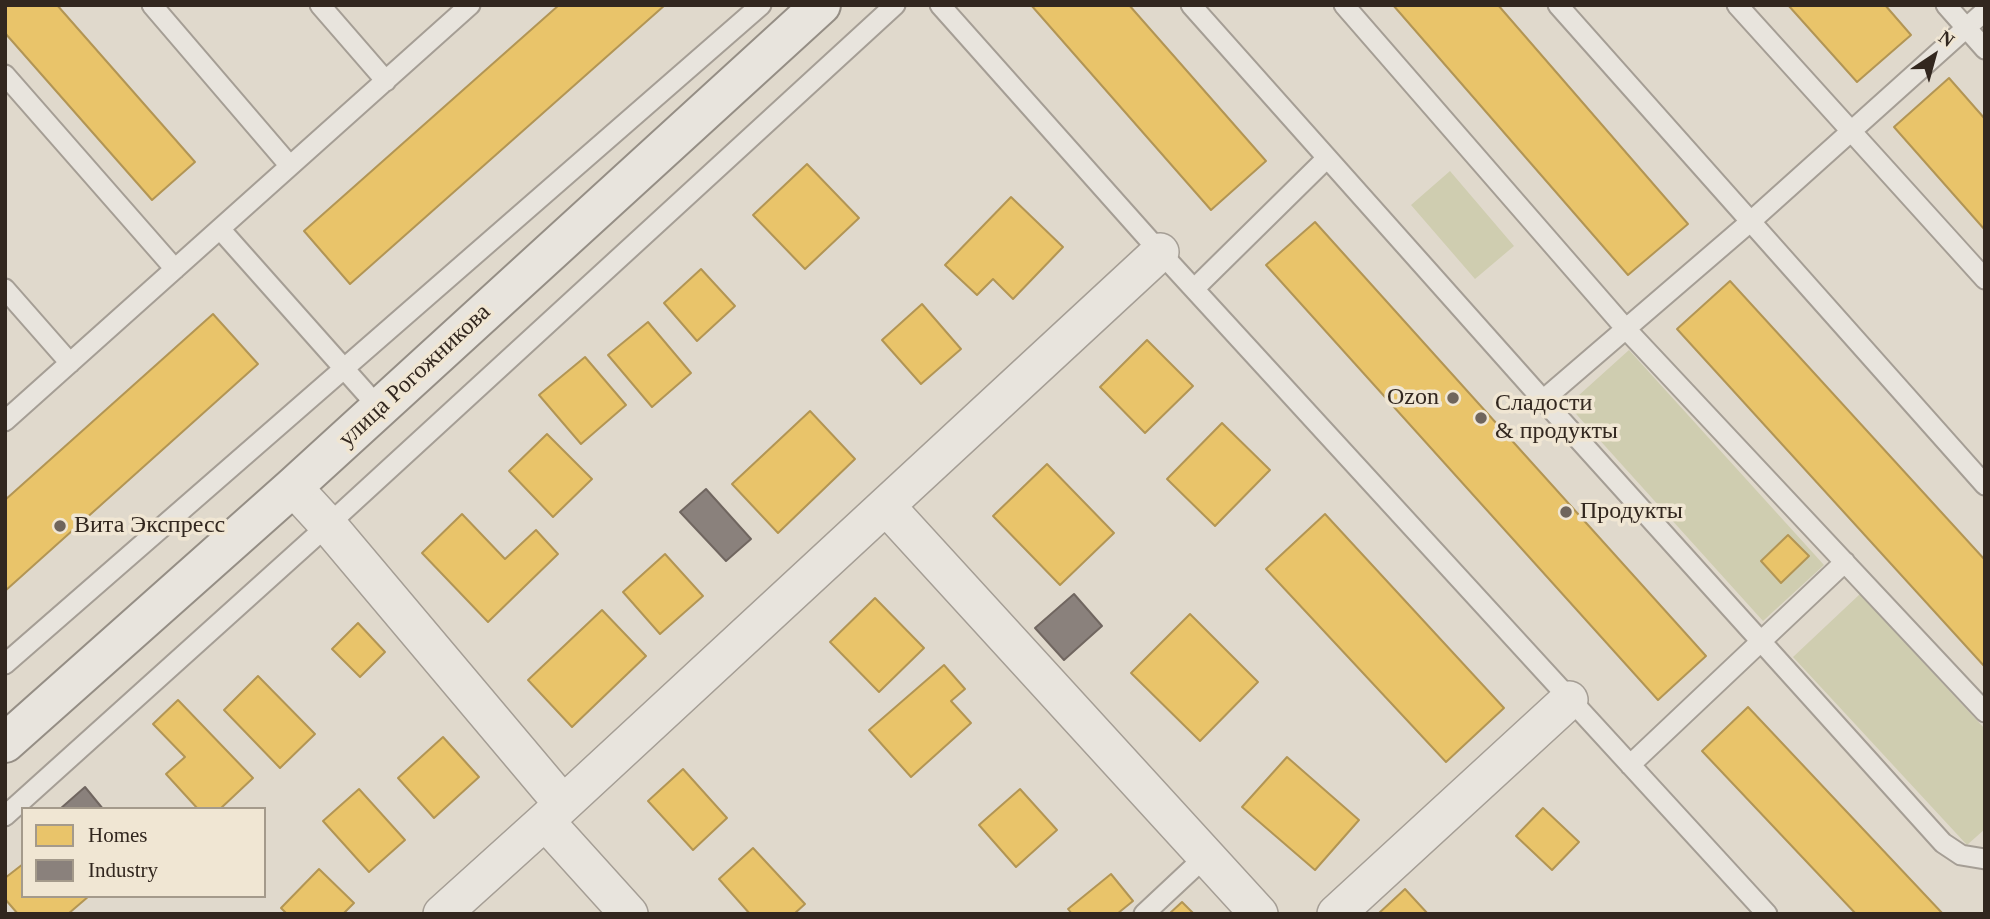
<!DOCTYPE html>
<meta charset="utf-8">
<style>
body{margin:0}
#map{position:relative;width:1990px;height:919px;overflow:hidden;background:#e0d9cc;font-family:"Times New Roman",serif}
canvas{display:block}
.frame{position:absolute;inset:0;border:7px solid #32271f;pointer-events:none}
.legend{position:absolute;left:21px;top:807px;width:245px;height:91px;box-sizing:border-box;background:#f0e6d3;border:2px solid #a49a8b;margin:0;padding:9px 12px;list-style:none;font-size:21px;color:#32271f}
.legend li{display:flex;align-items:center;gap:14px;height:35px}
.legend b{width:35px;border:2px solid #a49a8b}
.north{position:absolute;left:1899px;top:21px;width:70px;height:70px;-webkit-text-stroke:5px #f0e6d3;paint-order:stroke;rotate:36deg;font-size:19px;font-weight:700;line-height:28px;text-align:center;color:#32271f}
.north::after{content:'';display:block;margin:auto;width:24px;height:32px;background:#32271f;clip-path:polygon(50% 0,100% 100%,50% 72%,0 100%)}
</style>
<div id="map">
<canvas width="1990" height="919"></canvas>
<div class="frame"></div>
<ul class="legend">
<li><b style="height:19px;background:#e9c46a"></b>Homes</li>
<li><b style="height:19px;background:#8a817c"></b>Industry</li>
</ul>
<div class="north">N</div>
</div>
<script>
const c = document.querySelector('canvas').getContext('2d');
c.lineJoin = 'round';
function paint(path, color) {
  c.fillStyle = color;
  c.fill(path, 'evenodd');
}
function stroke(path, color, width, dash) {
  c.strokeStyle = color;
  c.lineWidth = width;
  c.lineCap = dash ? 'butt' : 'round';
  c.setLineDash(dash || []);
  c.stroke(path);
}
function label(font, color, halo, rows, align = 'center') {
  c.font = font + ' "Times New Roman",serif';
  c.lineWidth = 7;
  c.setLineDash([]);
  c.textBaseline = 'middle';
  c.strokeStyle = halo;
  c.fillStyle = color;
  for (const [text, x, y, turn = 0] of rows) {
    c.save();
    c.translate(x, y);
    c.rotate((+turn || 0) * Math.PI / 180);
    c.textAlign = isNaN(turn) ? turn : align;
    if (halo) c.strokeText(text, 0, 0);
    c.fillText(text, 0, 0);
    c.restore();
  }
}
paint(new Path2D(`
 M1450,171l64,75 -39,33 -64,-74z
 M1629,350l195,215 -61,56 -195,-216z
 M1860,594l125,135v100l-18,16 -174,-188z`), '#cfcdb0');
const homes = new Path2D(`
 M5,5h52l138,157 -43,38 -147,-167z
 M559,5h106l-315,279 -46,-53z
 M1031,5h98l137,156 -55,49z
 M1393,5h105l190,219 -60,51z
 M1788,5h97l26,30 -54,47z
 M1949,78l36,41v111l-91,-103z
 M807,164l52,54 -54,51 -52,-54z
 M1011,197l52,50 -50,52 -20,-20 -16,16 -32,-30z
 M1315,222l391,434 -48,44 -392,-435z
 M701,269l34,37 -38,35 -33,-38z
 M1730,281l255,279v107l-308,-338z
 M922,304l39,45 -40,35 -39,-44z
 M213,314l45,50 -253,227v-91z
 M648,322l43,51 -39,34 -44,-52z
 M1147,340l46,46 -48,47 -45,-46z
 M585,357l41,48 -45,39 -42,-49z
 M810,411l45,48 -77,74 -46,-49z
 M1222,423l48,47 -55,56 -48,-47z
 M547,434l45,45 -39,38 -44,-46z
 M1047,464l67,69 -54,52 -67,-69z
 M462,514l43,45 31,-29 22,24 -70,68 -66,-69z
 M1325,514l179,194 -58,54 -180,-193z
 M1788,535l21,21 -28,27 -20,-22z
 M665,554l38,42 -43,38 -37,-42z
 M875,598l49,50 -45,44 -49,-50z
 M602,610l44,46 -74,71 -44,-47z
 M1190,614l68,68 -58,59 -69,-68z
 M358,623l27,29 -25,25 -28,-28z
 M944,665l21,24 -14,12 20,22 -60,54 -42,-47z
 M258,676l57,58 -35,34 -56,-58z
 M178,700l75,78 -33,31h-22l-32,-35 19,-17 -32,-33z
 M1748,707l17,18 178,189h-87l-154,-163z
 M443,737l36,40 -45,41 -36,-40z
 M1287,757l72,63 -44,50 -73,-63z
 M683,769l44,49 -34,32 -45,-49z
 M359,789l46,51 -36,32 -46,-51z
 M1020,789l37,41 -41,37 -37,-42z
 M1543,808l36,34 -27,28 -36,-34z
 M753,848l52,56 -11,10h-44l-31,-35z
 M23,864v32h66l-21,18h-50l-13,-15v-21z
 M319,869l35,34 -11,11h-56l-6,-6z
 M1111,874l22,27 -16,13h-45l-4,-5z
 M1405,889l23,25h-50z
 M1182,902l12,12h-25z`);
paint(homes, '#e9c46a');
stroke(homes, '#b29554', 2);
const industry = new Path2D(`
 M706,489l45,50 -25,22 -46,-49z
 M1074,594l28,32 -38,34 -29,-32z
 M85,787l18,22h-43z`);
paint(industry, '#8a817c');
stroke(industry, '#706660', 2);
const lane = new Path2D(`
 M152,5l138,161
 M320,5l66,76
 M940,5l220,247 607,662
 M1191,5l352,395
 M1344,5l282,324 359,383
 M1558,5l427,480
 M1737,5l248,274
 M1946,5l39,44
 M1985,11l-235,211 -207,178 400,443 18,12 24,4
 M5,75l170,194
 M220,229l160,180
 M1195,288l132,-130
 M5,289l65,74
 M5,421l465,-416
 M5,664l756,-659
 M1630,765l215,-203
 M5,816l323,-291 567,-520
 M1144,914l62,-58`);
const street = new Path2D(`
 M293,487l35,38 235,279
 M886,506l373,408
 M545,821l84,93
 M442,914l103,-93 615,-569
 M1336,914l233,-214`);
const secondary = new Path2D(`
 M5,743l288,-256 528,-482`);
stroke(lane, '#a59e95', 23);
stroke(street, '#a59e95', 40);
stroke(secondary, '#958e85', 42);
stroke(lane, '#e8e4dd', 19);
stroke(street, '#e8e4dd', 37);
stroke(secondary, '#e8e4dd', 38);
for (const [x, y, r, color] of [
 [1453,398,7,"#6f655c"],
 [1481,418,7,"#6f655c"],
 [1566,512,7,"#6f655c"],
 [60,526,7,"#6f655c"]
]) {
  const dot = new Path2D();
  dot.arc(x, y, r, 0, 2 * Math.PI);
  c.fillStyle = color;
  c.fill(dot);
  stroke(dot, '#f0e6d3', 2.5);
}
label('24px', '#32271f', '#f0e6d3', [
 ["улица Рогожникова",415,376,-43]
]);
label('24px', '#32271f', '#f0e6d3', [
 ["Ozon",1439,398,"right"],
 ["Сладости",1495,404],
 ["& продукты",1495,432],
 ["Продукты",1580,512],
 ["Вита Экспресс",74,526]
], 'left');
</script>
